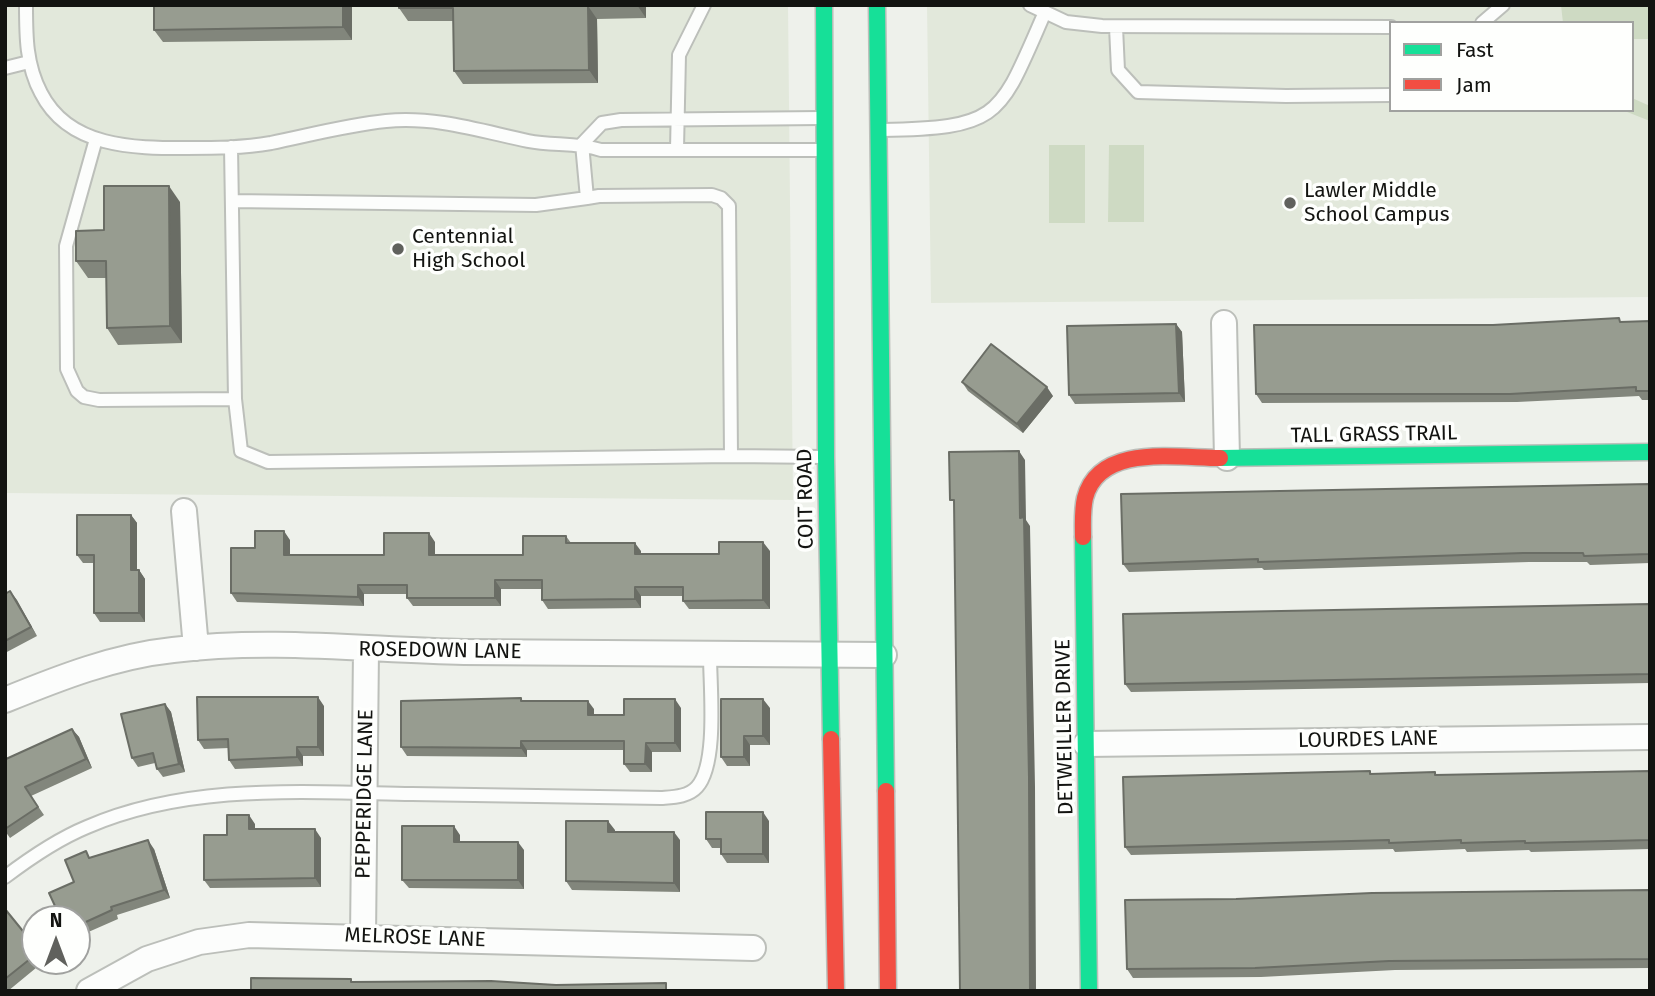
<!DOCTYPE html>
<style>
body{margin:0}
#map{position:relative;width:1655px;height:996px;overflow:hidden;background:#eef1eb;font-family:"Fira Sans",sans-serif}
canvas{display:block}
.frame{position:absolute;inset:0;border:7px solid #131411;pointer-events:none}
.legend{position:absolute;left:1389px;top:21px;width:245px;height:91px;box-sizing:border-box;background:#fefffd;border:2px solid #a0a19f;margin:0;padding:9px 12px;list-style:none;font-size:21px;color:#131411}
.legend li{display:flex;align-items:center;gap:14px;height:35px}
.legend b{width:35px;border:2px solid #a0a19f}
.north{position:absolute;left:21px;top:905px;width:70px;height:70px;box-sizing:border-box;background:#fefffd;border:2px solid #a0a19f;border-radius:50%;rotate:0deg;font-size:19px;font-weight:700;line-height:28px;text-align:center;color:#131411}
.north::after{content:'';display:block;margin:auto;width:24px;height:32px;background:#60615d;clip-path:polygon(50% 0,100% 100%,50% 72%,0 100%)}
</style>
<div id="map">
<canvas width="1655" height="996"></canvas>
<div class="frame"></div>
<ul class="legend">
<li><b style="height:9px;background:#16e098"></b>Fast</li>
<li><b style="height:9px;background:#f24e42"></b>Jam</li>
</ul>
<div class="north">N</div>
</div>
<script>
const c = document.querySelector('canvas').getContext('2d');
c.lineJoin = 'round';
function paint(path, color) {
  c.fillStyle = color;
  c.fill(path, 'evenodd');
}
function stroke(path, color, width, dash) {
  c.strokeStyle = color;
  c.lineWidth = width;
  c.lineCap = dash ? 'butt' : 'round';
  c.setLineDash(dash || []);
  c.stroke(path);
}
function label(font, color, halo, rows, align = 'center') {
  c.font = font + ' "Fira Sans",sans-serif';
  c.lineWidth = 7;
  c.setLineDash([]);
  c.textBaseline = 'middle';
  c.strokeStyle = halo;
  c.fillStyle = color;
  for (const [text, x, y, turn = 0] of rows) {
    c.save();
    c.translate(x, y);
    c.rotate((+turn || 0) * Math.PI / 180);
    c.textAlign = isNaN(turn) ? turn : align;
    if (halo) c.strokeText(text, 0, 0);
    c.fillText(text, 0, 0);
    c.restore();
  }
}
paint(new Path2D(`
 M5,5h783l5,495 -788,-7z
 M927,5h723v292l-719,6zM1391,23h241v87h-241z`), '#e2e8db');
paint(new Path2D(`
 M1561,5h89v34h-18v-16h-69z
 M1632,98l18,8v15l-28,-11h10z
 M1049,145h36v78h-36z
 M1109,145h35v77h-36z`), '#cedac3');
const lane = new Path2D(`
 M26,5c0,31 0,60 15,88 28,55 93,55 145,55 29,0 57,0 85,-5 39,-8 76,-18 115,-22 49,-5 95,10 142,20 25,5 48,1 73,9h220
 M1030,5l36,17 36,4 289,1
 M1482,23l21,-18
 M1116,27l2,43 20,22 148,4 105,-1
 M5,68l24,-6
 M882,130c120,-2 117,-13 163,-118
 M96,139l-30,107 1,123 10,22 7,6 15,3 136,-1 -4,-252
 M582,144l5,54 12,-2 113,-1 9,3 8,8 2,250 94,1
 M582,144l20,-21 19,-3 200,-2
 M677,149l2,-94 25,-50
 M232,201l304,4 51,-7
 M235,399l6,52 27,11 463,-6
 M5,877c25,-19 53,-38 82,-50 101,-44 217,-35 325,-33 83,1 166,3 249,4 12,-1 27,-1 36,-11 21,-23 13,-100 13,-132`);
const street = new Path2D(`
 M1224,323l3,135
 M184,511l12,137
 M5,700c54,-22 110,-44 168,-50 96,-12 195,0 291,2 140,2 280,3 420,3
 M1086,744l564,-7
 M363,937l3,-287
 M89,991l58,-32 52,-17 50,-7 504,13`);
const fast = new Path2D(`
 M824,5l2,452 5,282
 M877,5l9,786
 M1220,458l430,-6
 M1083,537l6,454`);
const jam = new Path2D(`
 M1083,537c0,-13 -1,-26 2,-39 14,-55 93,-40 135,-40
 M831,739l5,252
 M886,791l2,200`);
stroke(lane, '#bcbfba', 16);
stroke(street, '#bcbfba', 28);
stroke(fast, '#bcbfba', 19);
stroke(jam, '#bcbfba', 19);
stroke(lane, '#fcfdfc', 12);
stroke(street, '#fcfdfc', 24);
stroke(fast, '#16e098', 16);
stroke(jam, '#f24e42', 16);
paint(new Path2D(`
 M154,5h198v35l-189,2 -9,-12z
 M646,5v13l-49,1 1,64 -135,1 -9,-13 -1,-50h-45l-9,-13z
 M180,202l2,141 -64,2 -11,-17 -1,-50h-18l-12,-17 28,-31z
 M1650,321v79h-8l-3,-4 -122,6 -255,1 -6,-9 237,-69z
 M1176,324l6,8 3,70 -110,2 -6,-9z
 M962,382l91,14 -30,37 -55,-42z
 M1650,484v79l-60,2 -3,-3h-58l-265,8 -2,-2 -133,4 -6,-8z
 M131,515l6,8v47h2l6,9v43h-45l-6,-9v-50h-11l-6,-8z
 M566,536l5,7 70,8v3h78l51,-3v58h-81l-6,-8v-5h-42v12l-93,1 -6,-9v-11h-41v17h-88l-6,-8v-4h-43v12l-127,-4 -6,-9 24,-45 35,-8v15h94l51,-13v13h88z
 M10,591l27,45 -32,17v-59z
 M1650,604v79l-519,9 -6,-8z
 M521,698l2,3 71,8v6h30l57,-7v44h-29v20h-22l-6,-8v-14h-97v7l-120,-1 -6,-9z
 M165,704l6,8 14,60 -22,5 -6,-8 -2,-6 -17,4 -6,-9z
 M324,706v50h-21v10l-68,3 -6,-9v-12l-25,1 -6,-9z
 M770,708v37h-20v21h-23l-6,-9z
 M72,729l7,8 13,31 -61,28 13,19 -34,23 -5,-7v-73l1,1z
 M1370,771l2,3 63,-2 2,3 213,-4v78l-119,3 -2,-2 -62,2 -2,-3 -70,3 -2,-3 -262,6 -6,-8z
 M769,821v42h-42l-6,-9v-6h-9l-6,-9z
 M255,824v5l66,9v49l-111,1 -6,-8 23,-45z
 M615,830v2l65,8v52l-108,-2 -6,-9z
 M460,835v7l64,8v39l-115,-1 -7,-8z
 M154,849l16,49 -53,17 1,4 -41,18v-18l-3,-37 17,-24z
 M1650,890v78l-255,2 -134,7 -128,1 -6,-9 109,-70z
 M5,909l30,37v15h7v2l-34,28h-3z`), '#82867c');
paint(new Path2D(`
 M343,5h9v35l-9,-13z
 M637,5h9v13z
 M588,6l9,13 1,64 -9,-13z
 M169,186l11,16 2,141 -12,-17z
 M1176,324l6,8 3,70 -6,-9z
 M1047,387l6,9 -30,37 -6,-9z
 M1019,451l6,9 1,60 4,6 5,261 1,204h-6z
 M131,515l6,8v56l-6,-9z
 M284,531l6,9v24l-6,-9z
 M429,533l6,9v21l-6,-8z
 M763,542l7,9v58l-7,-9z
 M635,543l6,8v12l-6,-9z
 M139,570l6,9v43l-6,-9z
 M495,580l6,9v17l-6,-8z
 M358,585l6,9v12l-6,-9z
 M635,587l6,9v12l-6,-9z
 M10,591l7,9 20,36 -6,-9z
 M318,697l6,9v50l-6,-9z
 M675,699l6,9v44l-6,-9z
 M763,699l7,9v37l-7,-9z
 M588,701l6,8v15l-6,-9z
 M165,704l6,8 14,60 -6,-8z
 M72,729l7,8 13,31 -6,-9z
 M744,736l6,9v21l-6,-9z
 M521,741l6,9v7l-6,-9z
 M646,743l6,9v20l-7,-8z
 M297,747l6,9v10l-6,-9z
 M763,812l6,9v42l-6,-9z
 M249,815l6,9v14l-6,-9z
 M608,821l7,9v10l-7,-8z
 M454,826l6,9v15l-6,-8z
 M315,829l6,9v49l-6,-9z
 M674,832l6,8v52l-6,-9z
 M148,840l6,9 16,49 -6,-8z
 M518,842l6,8v39l-6,-9z`), '#6a6d65');
const building = new Path2D(`
 M154,5h189v22l-189,3z
 M399,5h233l-44,1 1,64 -135,1 -1,-63h-54z
 M104,186h65l1,140 -63,2 -1,-67h-30v-30l28,-1z
 M1619,318l1,4 30,-1v70h-14v-4l-126,7h-254l-2,-69h239z
 M1176,324l3,69 -110,2 -2,-69z
 M991,344l56,43 -30,37 -55,-42z
 M1019,451l1,67 4,-1 5,261 1,213h-70l-6,-491h-4l-1,-48z
 M1650,484v70l-66,2 -1,-3h-60l-265,9v-3l-135,5 -2,-70z
 M77,515h54v55h8v43h-45v-58h-17z
 M255,531h29v24h100v-22h45v22h94v-19h43v7h69v11h84v-12h44v58l-80,1v-14h-48v12l-93,1v-20h-47v18h-88v-13h-49v12l-127,-4v-45h24z
 M10,591l21,36 -26,14v-47z
 M1650,604v70l-525,10 -2,-70z
 M197,697h121v50h-21v10l-68,3 -1,-21 -30,1z
 M521,698v3h67v14h36v-16h51v44h-29l-1,21h-21v-23h-103v7l-120,-1v-46z
 M721,699h42v37h-19v21h-23z
 M165,704l14,60 -22,5 -4,-16 -21,5 -11,-44z
 M72,729l14,30 -61,28 13,20 -33,22v-71l1,1z
 M1370,771v3l65,-2v3l215,-4v69l-125,3v-2l-64,2v-3l-72,3v-3l-264,7 -2,-70z
 M706,812h57v42h-42v-15h-15z
 M227,815h22v14h66v49l-111,2v-45h23z
 M566,821h42v11h66v51l-108,-2z
 M402,826h52v16h64v38h-116z
 M148,840l16,50 -53,17 1,3 -35,16v-7h-16l-12,-26 25,-11 -9,-22 21,-9 3,7z
 M1650,890v69l-261,2 -134,7 -128,1 -2,-69 111,-1 136,-6z
 M5,909l30,37v9l-30,24z
 M251,978l100,1v3l140,-1 65,4 110,-2v8h23h-438z`);
paint(building, '#979c90');
stroke(building, '#6a6d65', 2);
for (const [x, y, r, color] of [
 [1290,203,7,"#60615d"],
 [398,249,7,"#60615d"]
]) {
  const dot = new Path2D();
  dot.arc(x, y, r, 0, 2 * Math.PI);
  c.fillStyle = color;
  c.fill(dot);
  stroke(dot, '#fefffd', 2.5);
}
label('21px', '#131411', '#fefffd', [
 ["Lawler Middle",1304,191],
 ["School Campus",1304,215],
 ["Centennial",412,237],
 ["High School",412,261]
], 'left');
label('21px', '#131411', '#fefffd', [
 ["TALL GRASS TRAIL",1374,435,-1],
 ["COIT ROAD",806,499,-91],
 ["ROSEDOWN LANE",440,651,1],
 ["DETWEILLER DRIVE",1065,727,-91],
 ["LOURDES LANE",1368,740,-1],
 ["PEPPERIDGE LANE",365,794,-89],
 ["MELROSE LANE",415,938,2]
]);
</script>
